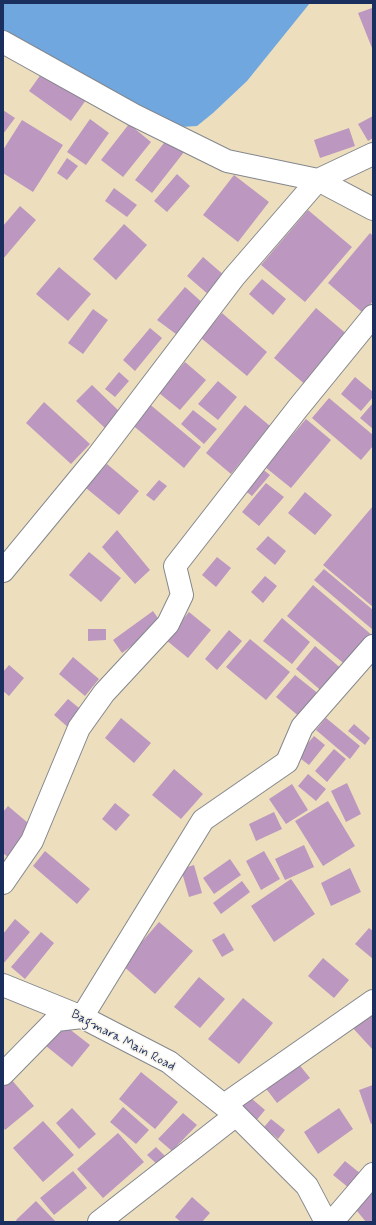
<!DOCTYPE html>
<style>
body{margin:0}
#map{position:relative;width:376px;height:1225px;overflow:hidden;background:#eddfbd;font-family:Mynerve,sans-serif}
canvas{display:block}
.frame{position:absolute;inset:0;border:4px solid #1b2f5e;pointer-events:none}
</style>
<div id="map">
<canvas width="376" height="1225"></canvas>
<div class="frame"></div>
</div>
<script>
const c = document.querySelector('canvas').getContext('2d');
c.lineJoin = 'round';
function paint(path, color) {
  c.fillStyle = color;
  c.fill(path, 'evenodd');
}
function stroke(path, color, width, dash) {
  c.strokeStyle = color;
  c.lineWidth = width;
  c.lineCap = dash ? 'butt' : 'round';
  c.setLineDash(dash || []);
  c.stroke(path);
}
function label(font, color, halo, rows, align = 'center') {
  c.font = font + ' Mynerve,sans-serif';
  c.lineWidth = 3;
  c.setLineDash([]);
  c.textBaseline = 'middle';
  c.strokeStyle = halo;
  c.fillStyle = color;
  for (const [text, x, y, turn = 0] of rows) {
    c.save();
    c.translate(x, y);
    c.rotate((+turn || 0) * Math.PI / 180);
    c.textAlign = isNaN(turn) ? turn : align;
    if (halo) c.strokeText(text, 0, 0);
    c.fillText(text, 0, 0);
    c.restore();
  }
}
paint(new Path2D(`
 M3,3h307l-63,78 -34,32 -16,13 -16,1 -20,-4 -158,-89z`), '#70a7de');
paint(new Path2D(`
 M372,8l1,3v37h-1l-14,-35z
 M44,70l42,30 -15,21 -42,-30z
 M3,110l12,8 -12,16z
 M373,116v22l-5,3 -10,-17z
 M90,119l19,14 -23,32 -19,-13z
 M22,120l41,25 -30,47 -30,-19v-23z
 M129,124l22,18 -28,35 -22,-17z
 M349,128l6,18 -35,12 -6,-18z
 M171,134l17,13 -36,46 -17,-13z
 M67,158l11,8 -11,14 -10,-7z
 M177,174l13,12 -23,26 -13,-11z
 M234,175l35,27 -31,40 -35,-27z
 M114,188l23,17 -10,12 -22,-16z
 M20,206l16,14 -33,39v-33z
 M308,210l44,37 -47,55 -44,-37z
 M124,224l23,21 -31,35 -23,-21z
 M370,233l3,3v65l-10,12 -35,-30z
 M203,257l22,19 -16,19 -22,-19z
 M59,267l32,27 -23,27 -32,-27z
 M262,279l24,20 -13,16 -24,-21z
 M185,287l20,18 -25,32 -23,-17z
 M316,308l33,28 -42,50 -33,-28z
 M93,309l15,11 -25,34 -15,-11z
 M222,313l45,39 -20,24 -46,-38z
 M150,328l12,10 -27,33 -12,-11z
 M185,362l21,18 -26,30 -21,-17z
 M119,372l10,9 -14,16 -10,-8z
 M355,377l18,15v5l-12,14 -20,-17z
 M218,381l19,16 -19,23 -20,-16z
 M92,385l28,27 -15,16 -29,-27z
 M329,398l44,37v11l-12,14 -49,-42z
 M44,402l46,42 -19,20 -45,-41z
 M147,402l54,45 -17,21 -54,-45z
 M373,403v26l-13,-11z
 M245,405l25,21 -39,48 -25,-21z
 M193,410l24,19 -13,15 -23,-20z
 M306,419l25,21 -40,48 -26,-21z
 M107,464l32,27 -20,24 -33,-27z
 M261,468l9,7 -18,21 -9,-7z
 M159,480l8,6 -13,15 -8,-6z
 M266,483l18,14 -25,29 -17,-14z
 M305,492l27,23 -17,20 -27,-22z
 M373,506v101l-50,-42z
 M117,530l33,40 -15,14 -33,-37z
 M268,536l18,15 -11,14 -19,-16z
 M89,552l32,26 -20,24 -32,-27z
 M217,557l14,11 -15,19 -14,-12z
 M324,569l49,41v20l-59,-50z
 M265,576l12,10 -14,17 -12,-11z
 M313,585l60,51 -25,31 -61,-51z
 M153,611l9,13 -40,29 -9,-13z
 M189,612l22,18 -23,28 -22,-18z
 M282,618l28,24 -18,22 -29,-23z
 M88,629h18v11l-18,1z
 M229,630l13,11 -25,29 -12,-11z
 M250,639l40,33 -24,28 -40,-33z
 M315,646l29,25 -19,23 -29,-25z
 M73,657l26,22 -14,17 -26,-22z
 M9,665l15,13 -15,18 -6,-5v-19z
 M295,675l25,20 -19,23 -25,-21z
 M68,699l16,13 -14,17 -16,-14z
 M121,718l30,25 -17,20 -29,-25z
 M326,718l34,28 -10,13 -34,-29z
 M354,724l16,14 -5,7 -17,-14z
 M314,736l11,9 -16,20 -12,-9z
 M334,749l12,10 -19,23 -12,-11z
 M174,769l29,25 -22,25 -29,-24z
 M308,774l18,15 -10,12 -18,-15z
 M347,783l14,31 -15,8 -15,-31z
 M292,784l16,26 -22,14 -17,-25z
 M328,801l27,45 -32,20 -28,-45z
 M115,803l15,12 -14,16 -14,-12z
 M8,806l26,22 -25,30 -6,-5v-41z
 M274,812l8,17 -26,12 -7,-17z
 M304,845l10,22 -29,13 -10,-21z
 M45,851l45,38 -13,15 -44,-38z
 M264,851l16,28 -19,11 -15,-29z
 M230,859l11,16 -27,19 -11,-16z
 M194,865l8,28 -13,4 -8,-28z
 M350,868l11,24 -30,14 -10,-23z
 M291,879l24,35 -41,28 -23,-36z
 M242,881l8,11 -29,22 -8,-11z
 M15,919l15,13 -27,32v-30z
 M159,922l34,29 -38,43 -33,-29z
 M369,928l4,3v28l-18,-15z
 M41,932l13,11 -29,36 -14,-12z
 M224,933l10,17 -12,7 -10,-17z
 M323,958l26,22 -15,18 -26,-22z
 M199,977l26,22 -25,29 -26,-21z
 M243,998l30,25 -34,41 -31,-25z
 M373,1012v38l-22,-24z
 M63,1024l27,21 -18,22 -26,-21z
 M297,1062l13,16 -33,25 -13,-17z
 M141,1072l37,30 -23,27 -36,-30z
 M11,1079l23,27 -29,24 -2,-3v-42z
 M373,1085v38l-2,1 -12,-34z
 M244,1092l21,18 -10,12 -21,-18z
 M123,1107l26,23 -13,14 -26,-22z
 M72,1108l24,26 -17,15 -23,-26z
 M339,1108l14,21 -35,25 -14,-22z
 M183,1113l14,12 -25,26 -14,-12z
 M271,1119l14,11 -7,9 -14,-12z
 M43,1121l31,34 -31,27 -30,-34z
 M118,1133l26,29 -41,36 -26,-29z
 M156,1147l11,11 -8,8 -12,-11z
 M345,1161l21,17 -12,14 -21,-17z
 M73,1171l14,17 -33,27 -14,-17z
 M373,1190v32h-7l-13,-16z
 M192,1197l18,16 -8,9h-21l-6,-5z
 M36,1201l20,21h-39l-1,-2z`), '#bc97c0');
const minor = new Path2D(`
 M3,42l131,73 93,46 91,19 55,29
 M3,571l94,-114 137,-180 84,-97 55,-26
 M3,883l29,-42 47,-113 25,-35 64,-69 14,-29 -7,-29 123,-158 75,-92
 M3,985l79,32 87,45 67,53 71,71 19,36
 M3,1074l53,-54 26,-3 121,-197 84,-58 15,-35 71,-81
 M224,1105l149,-104
 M99,1222l137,-107
 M332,1222l41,-48`);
stroke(minor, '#84878e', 24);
stroke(minor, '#fff', 22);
label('13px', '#1b2f5e', '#f7f3e8', [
 ["Bagmara Main Road",123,1041,28]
]);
</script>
